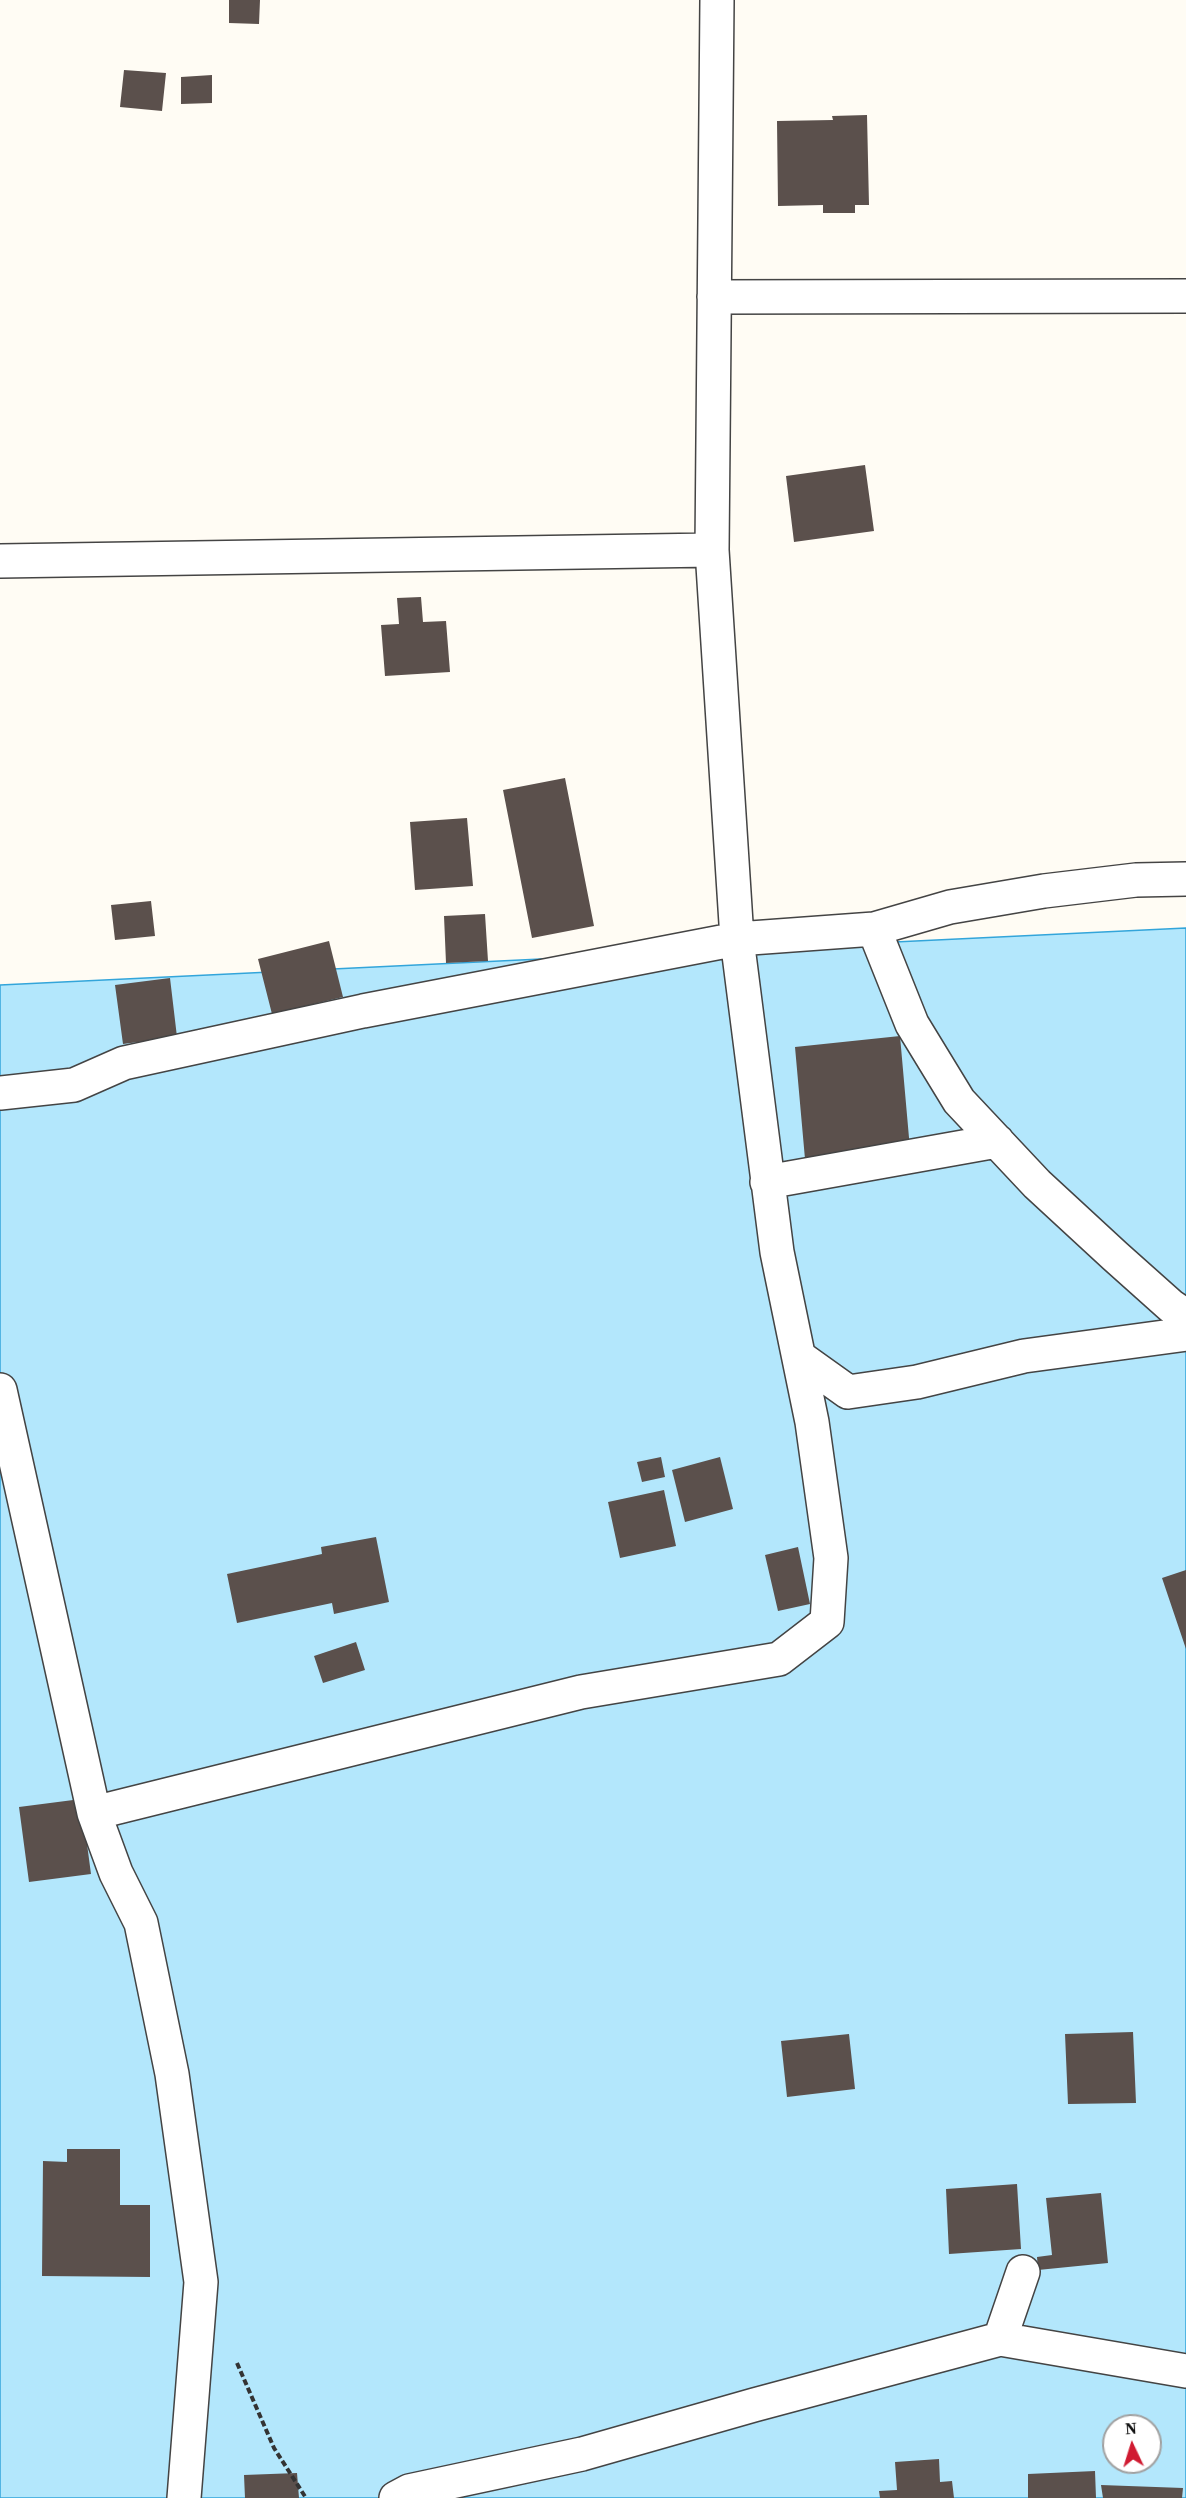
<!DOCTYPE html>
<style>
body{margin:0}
#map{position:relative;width:1186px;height:2498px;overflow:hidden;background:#fffcf4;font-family:"Source Serif 4",serif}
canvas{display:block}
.north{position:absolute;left:1102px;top:2414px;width:60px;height:60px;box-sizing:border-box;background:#fff;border:2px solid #a0a0a0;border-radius:50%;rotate:356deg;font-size:16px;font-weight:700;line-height:24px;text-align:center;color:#111}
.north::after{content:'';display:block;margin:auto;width:21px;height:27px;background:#d01a31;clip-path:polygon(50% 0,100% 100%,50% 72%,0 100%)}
</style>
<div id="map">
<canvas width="1186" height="2498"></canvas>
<div class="north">N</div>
</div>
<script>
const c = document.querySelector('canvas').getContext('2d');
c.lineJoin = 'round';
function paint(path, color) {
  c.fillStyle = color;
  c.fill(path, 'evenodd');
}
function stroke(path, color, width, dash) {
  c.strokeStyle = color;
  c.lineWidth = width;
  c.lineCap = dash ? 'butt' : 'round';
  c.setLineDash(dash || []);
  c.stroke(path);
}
const water = new Path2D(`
 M1186,928v1570h-1186v-1513zM1114,2426h36v36h-36z`);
paint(water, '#b3e7fc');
stroke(water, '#33a5da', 1.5);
paint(new Path2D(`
 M229,0h31l-1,24 -30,-1z
 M124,70l42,3 -4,38 -42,-4z
 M212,75v28l-31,1v-27z
 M867,115l2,90h-14v8h-32v-8l-45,1 -1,-85 56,-1 -1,-4z
 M865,465l9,66 -80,11 -8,-66z
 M421,597l2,25 23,-1 4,51 -65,4 -4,-51 18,-1 -2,-26z
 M565,778l29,148 -62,12 -29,-148z
 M467,818l6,68 -58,4 -5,-68z
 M151,901l4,35 -40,4 -4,-35z
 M485,914l3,47 -42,2 -2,-47z
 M329,941l14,56 -71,17 -14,-55z
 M170,978l7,59 -54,7 -8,-59z
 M900,1036l10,113 -105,10 -10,-112z
 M661,1457l4,20 -23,5 -5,-20z
 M720,1457l13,52 -48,13 -13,-52z
 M664,1490l12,56 -56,12 -12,-56z
 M376,1537l13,65 -55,12 -2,-11 -95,20 -10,-49 95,-20 -1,-7z
 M798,1547l12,57 -32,7 -13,-56z
 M1186,1570v79l-24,-71z
 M356,1642l9,28 -42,13 -9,-27z
 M81,1799l10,75 -62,8 -10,-75z
 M1133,2032l3,71 -68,1 -3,-70z
 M849,2034l6,55 -68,8 -6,-56z
 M67,2149h53v56h30v72l-108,-1 1,-115 24,1z
 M1017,2184l4,65 -72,5 -3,-65z
 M1101,2193l7,70 -70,7 -1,-13 15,-2 -6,-57z
 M939,2459l1,23 12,-1 2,17h-74l-1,-7 18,-1 -2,-28z
 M1095,2471l1,27h-68v-24z
 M297,2473l2,25h-54l-1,-23z
 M1101,2485l82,3 -1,10h-79z`), '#5b504c');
const minor = new Path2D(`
 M714,297l472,-1
 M0,561l712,-11
 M874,929l38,95 47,77 78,83 78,72 56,50 15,10
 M0,1093l74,-8 50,-22 239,-52 374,-72 137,-10 76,-22 94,-16 92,-11 50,-1
 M767,1182l230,-41
 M799,1357l49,35 69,-10 107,-26 162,-22
 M0,1390l94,423 22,60 25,50 31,151 29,208 -17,216
 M94,1813l487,-121 198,-33 48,-37 4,-64 -19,-136 -35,-170 -40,-313 -25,-389 5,-550
 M1000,2339l23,-67
 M396,2498l13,-7 173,-37 172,-49 246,-66 186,32`);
stroke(minor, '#444', 36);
stroke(new Path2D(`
 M237,2363l37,85 32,50`), '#333', 4, [6, 3]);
stroke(minor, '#fff', 33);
</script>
